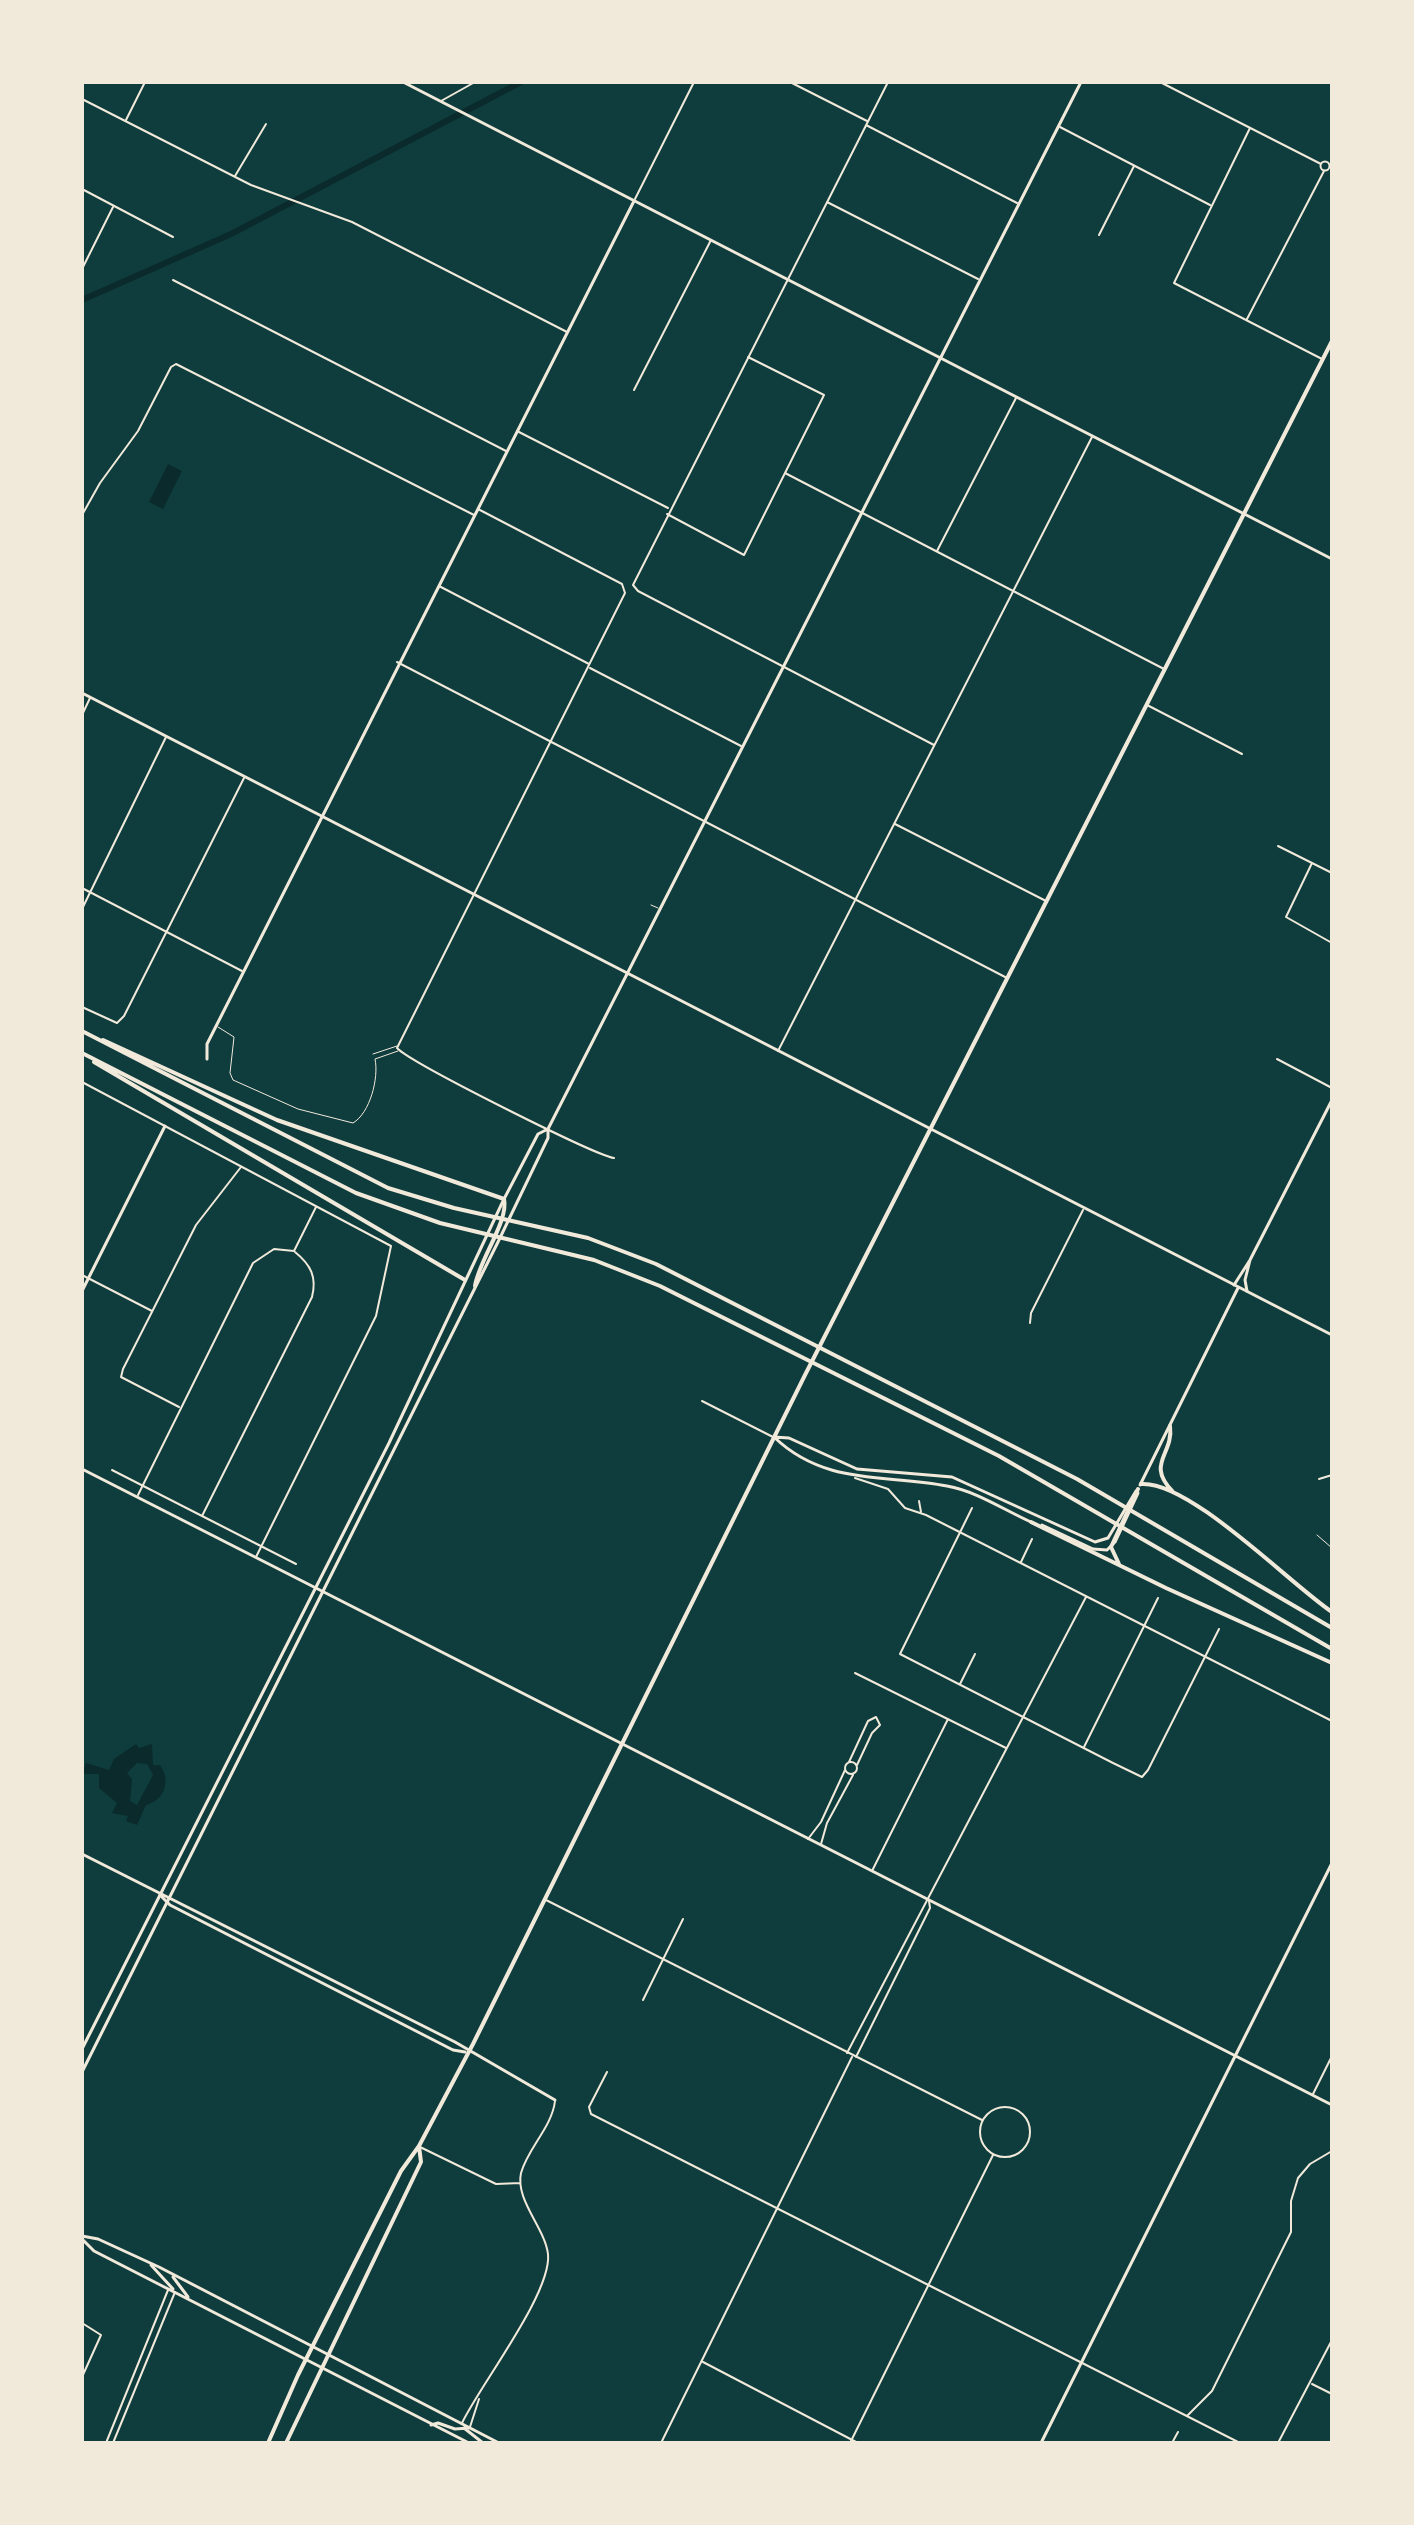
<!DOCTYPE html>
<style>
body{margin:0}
#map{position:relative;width:1414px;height:2525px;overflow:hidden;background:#0f3d3e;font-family:Barlow,sans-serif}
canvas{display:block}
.frame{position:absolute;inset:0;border:84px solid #f1e9da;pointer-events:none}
</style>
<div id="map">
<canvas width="1414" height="2525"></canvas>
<div class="frame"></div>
</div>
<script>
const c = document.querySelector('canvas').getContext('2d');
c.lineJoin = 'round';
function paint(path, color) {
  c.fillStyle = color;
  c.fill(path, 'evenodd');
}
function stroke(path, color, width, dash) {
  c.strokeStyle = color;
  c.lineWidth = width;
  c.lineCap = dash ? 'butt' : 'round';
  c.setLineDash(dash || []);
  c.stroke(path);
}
paint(new Path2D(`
 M168,464l14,7 -19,38 -14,-7z
 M136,1744l3,4 13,-4 1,21h7c11,16 5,35 -14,40l-9,20 -11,-4 2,-5 -16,-3 5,-10 -18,-15v-14h-17l4,-11 23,7 5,-11zM137,1763l10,1 6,11 -16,30 -7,-4 2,-22 -5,-6z`), '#0a2a2b');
stroke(new Path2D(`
 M82,300l149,-66 290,-152`), '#0a2a2b', 6);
stroke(new Path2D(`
 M651,905l7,3
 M218,1027l16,10 -4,36 3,7 65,29 55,14c17,-10 26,-45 22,-64l23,-8
 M373,1054l24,-8
 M1317,1535l15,13`), '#f1e9da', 1);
stroke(new Path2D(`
 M790,82l77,39
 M888,82l-255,503 5,6 296,154
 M1160,82l161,82
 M82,99l169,86 101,37 215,110
 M441,101l34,-19
 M126,120l19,-38
 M866,125l151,78
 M1060,127l150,78
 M1250,128l-76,155 148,76
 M1320.5 166a4.5 4.5 0 1 1 9 0a4.5 4.5 0 1 1-9 0Z
 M235,176l31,-52
 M82,189l91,48
 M635,199l59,-117
 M827,202l151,77
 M1099,235l35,-69
 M82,269l31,-62
 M173,280l333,171
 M1247,319l77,-148
 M634,390l77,-150
 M517,431l151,77
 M785,473l379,196
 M478,509l144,75 3,9 -228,455c14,15 197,107 217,110
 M667,514l77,41 80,-160 -76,-38
 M82,515l18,-32 38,-52 33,-64 5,-3 298,151
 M937,551l79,-153
 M439,586l150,78
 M397,662l610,316
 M590,668l151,78
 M1147,705l95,49
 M82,715l8,-17
 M895,824l151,77
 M1278,846l54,27
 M1312,863l-26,54 46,26
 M82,888l160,83
 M82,909l84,-172
 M82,1007l35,16 7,-7 120,-238
 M778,1051l314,-614
 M1277,1059l55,29
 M82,1082l309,164 -15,70 -120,241
 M82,1275l70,36
 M1030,1323l1,-10 52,-103
 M702,1401l71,36
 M179,1407l-58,-30 2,-8 73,-144 45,-58
 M112,1470l184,94
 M855,1478l33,11 17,19 21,7 406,206
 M1319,1479l13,-4
 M138,1495l115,-232 21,-14 20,2 22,-44
 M919,1501l2,11
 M972,1508l-72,146 213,109 29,14 6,-7 71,-141
 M202,1516l110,-219c5,-20 -1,-32 -17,-45
 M1021,1562l11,-23
 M855,1673l151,75
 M960,1684l15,-30
 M1084,1747l74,-149
 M845 1768a6 6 0 1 1 12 0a6 6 0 1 1-12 0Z
 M849,1762l19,-41 8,-4 4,8 -8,8 -15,32
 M808,1839l13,-17 24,-52
 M821,1844l6,-21 26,-48
 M872,1871l76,-152
 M546,1900l436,220
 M643,2000l40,-81
 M847,2053l239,-456
 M856,2057l74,-149 -1,-7
 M607,2072l-18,35 2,7 649,329
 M1313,2094l19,-38
 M980 2132a25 25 0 1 1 50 0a25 25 0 1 1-50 0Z
 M420,2147l76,37 24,-1
 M82,2323l19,12 -19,42
 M703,2362l155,81
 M1312,2384l20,10
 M1187,2416l25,-25 79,-159v-31l7,-23 12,-14 22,-13
 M462,2423c18,-38 90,-130 86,-169 -3,-26 -33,-54 -27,-81 7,-25 31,-46 34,-72
 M470,2427l9,-28
 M106,2443l62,-153
 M113,2443l62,-151
 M661,2443l191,-386
 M850,2443l143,-288
 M1172,2443l6,-11
 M1278,2443l54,-103`), '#f1e9da', 2);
stroke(new Path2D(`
 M403,82l929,477
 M627,974l454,-892
 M207,1059v-15l427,-843
 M1234,1285l16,-25 82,-160
 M82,1291l83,-165
 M1247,1291l-2,-11 5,-20
 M82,1469l1250,636
 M82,1854l373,188 100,58
 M160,1895l10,10 283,145 12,2
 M1041,2443l291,-580`), '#f1e9da', 3);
stroke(new Path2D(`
 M82,693l1250,642
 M774,1437l15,1 68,31 95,8 143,65 13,-4 28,-47
 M774,1437c51,49 111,37 173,49 29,5 57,24 84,36
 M1140,1485l98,-197
 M1042,1525l51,24 14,1 8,-8 23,-49
 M82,2049l307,-606 115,-244 34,-65 10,-5
 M82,2072l416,-830 50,-104v-9l79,-155
 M82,2236l16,3 61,28 340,176
 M82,2239l12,12 375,192
 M151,2265l22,24
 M173,2277l15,20
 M431,2425l7,-2 17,6 14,-1
 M464,2428l19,15`), '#f1e9da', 3);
stroke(new Path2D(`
 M268,2443l30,-68 103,-204 18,-25 54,-102 332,-669 527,-1034
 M286,2443l135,-281 -2,-16`), '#f1e9da', 4);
stroke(new Path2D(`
 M82,1031l306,157 66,20 134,30 68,26 421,215 255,149
 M103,1040l174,80 227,79c5,22 -25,61 -29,87
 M82,1053l274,140 84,30 154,37 66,26 339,170 333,193
 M94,1062l371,218
 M1170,1426c4,29 -25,37 3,66
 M1141,1484c48,-4 149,100 191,128
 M1031,1522l135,66 166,75
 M1119,1564l-8,-17 27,-58`), '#f1e9da', 4);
</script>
